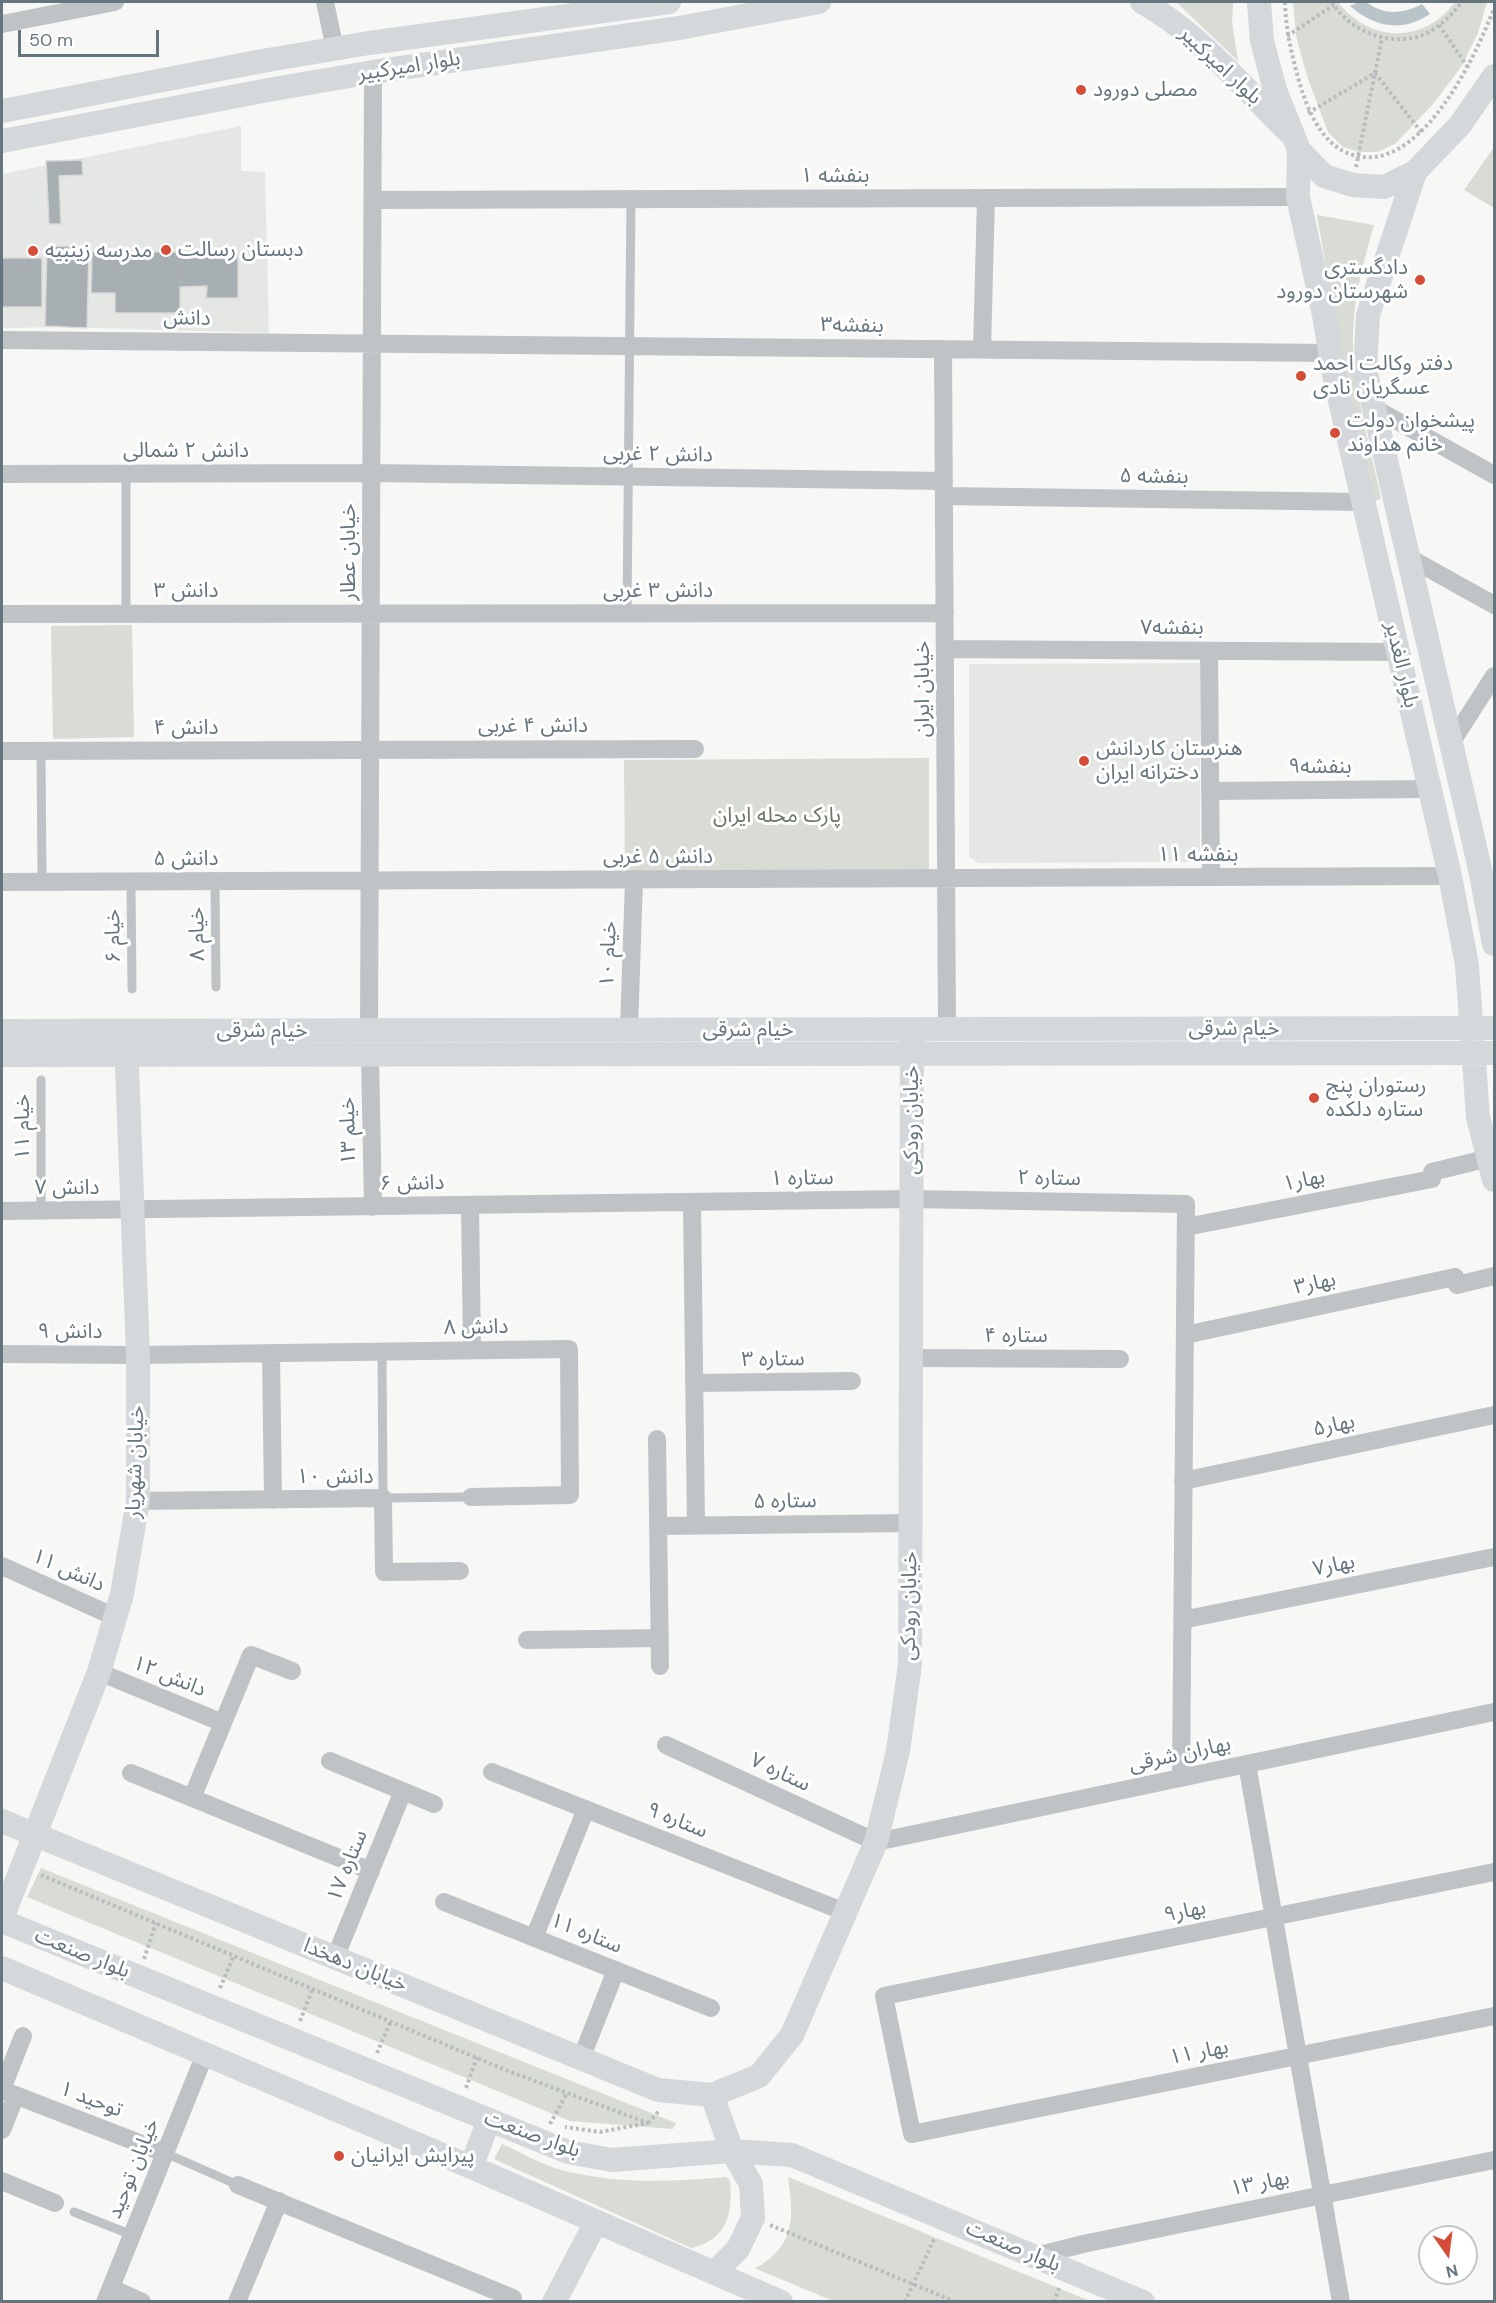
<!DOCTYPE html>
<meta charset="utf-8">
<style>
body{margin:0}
#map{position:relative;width:1496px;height:2303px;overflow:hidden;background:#f7f7f5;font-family:"DM Sans",sans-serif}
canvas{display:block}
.frame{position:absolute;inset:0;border:3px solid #65757d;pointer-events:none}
.north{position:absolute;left:1418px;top:2225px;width:60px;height:60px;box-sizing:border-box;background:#fff;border:2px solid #c1c8cb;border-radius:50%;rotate:166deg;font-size:16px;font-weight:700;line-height:24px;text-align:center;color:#65757d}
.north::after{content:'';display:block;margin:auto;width:21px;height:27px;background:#d44d38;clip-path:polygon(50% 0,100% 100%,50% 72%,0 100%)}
.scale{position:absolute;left:18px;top:30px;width:141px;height:27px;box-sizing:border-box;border:3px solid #65757d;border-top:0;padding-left:8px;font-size:18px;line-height:21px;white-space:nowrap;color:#65757d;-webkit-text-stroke:4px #fff;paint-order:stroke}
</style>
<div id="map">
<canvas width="1496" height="2303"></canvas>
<div class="frame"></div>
<div class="north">N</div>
<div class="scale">50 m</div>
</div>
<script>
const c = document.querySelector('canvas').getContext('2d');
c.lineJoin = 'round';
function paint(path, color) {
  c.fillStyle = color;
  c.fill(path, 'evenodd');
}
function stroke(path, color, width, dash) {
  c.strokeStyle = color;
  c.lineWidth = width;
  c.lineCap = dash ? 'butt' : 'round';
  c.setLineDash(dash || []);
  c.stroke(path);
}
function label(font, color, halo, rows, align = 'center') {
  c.font = font + ' "DM Sans","Noto Sans Arabic",sans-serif';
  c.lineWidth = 6;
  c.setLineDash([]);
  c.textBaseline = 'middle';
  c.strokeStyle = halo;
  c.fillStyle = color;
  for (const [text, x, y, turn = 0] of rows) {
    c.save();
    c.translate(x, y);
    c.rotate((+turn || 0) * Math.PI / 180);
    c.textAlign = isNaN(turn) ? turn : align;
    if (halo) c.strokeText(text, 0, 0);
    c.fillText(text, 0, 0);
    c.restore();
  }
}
paint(new Path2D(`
 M241,126v45l24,1 4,161 -206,-6 -61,1v-154z
 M1200,663v199l-221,1 -10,-6v-193z`), '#e5e7e5');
paint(new Path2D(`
 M1176,2h57l-1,19 6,40z
 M1293,2h45c32,41 86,42 117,0h32l-9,31 -17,34 -27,36 -39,41 -17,8h-19l-16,-5 -15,-15 -20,-53 -12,-43z
 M1494,147v61l-30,-18z
 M1317,215l57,10c-10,35 -20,71 -21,107 -2,51 18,117 28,167l-7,2 -28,-115z
 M132,625l2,112 -81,2 -2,-113z
 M929,758v114l-304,1 -1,-113z
 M41,1868l635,255 -3,6 -103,-8 -543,-224z
 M502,2144c20,9 42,22 63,27 54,13 106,11 161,6l4,4c3,33 -3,59 -39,67l-197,-89z
 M788,2177l302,124h-257l-79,-33c6,-1 10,-6 15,-9 28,-22 23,-51 19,-82z`), '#d8dcd4');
paint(new Path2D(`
 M1359,2c8,-1 10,3 17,6 16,7 31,4 46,-4l8,10c-28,19 -56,13 -80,-8z`), '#b8c4c8');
const building = new Path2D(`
 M82,160l1,15 -24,1 2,48h-12l-3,-63z
 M47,246l42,1 -2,81 -42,-2z
 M92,252h146v46h-32l1,-12 -27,1v26h-65v-20h-24z
 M2,258h40v49h-40z`);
paint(building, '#a7afb3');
stroke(building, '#d9d9d7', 1.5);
stroke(new Path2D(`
 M1285,2c1,31 8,59 17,89 8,24 22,54 48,63 68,25 126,-97 144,-146
 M1332,2c19,32 65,48 99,29 13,-8 22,-18 31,-29
 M1439,25l30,44
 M1287,36l47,-31
 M1308,113l67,-40 47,60
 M1356,167l26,-129
 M41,1875l467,196 140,52 -48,9 -35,-5
 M144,1959l12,-36
 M220,1988l14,-33
 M300,2021l13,-33
 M377,2053l14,-32
 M466,2088l11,-31
 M648,2123l12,-13
 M550,2124l17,-31
 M770,2225l186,77
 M905,2302l30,-65
 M1054,2302l5,-14`), '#b9bcbe', 4, [3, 3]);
stroke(new Path2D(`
 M126,473v141
 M627,613l4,-414
 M41,751l1,130
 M215,881l1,106
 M131,882l1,107
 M41,1080v130
 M382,1351l1,147 88,-1
 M165,2153l73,32
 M74,2212l58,23`), '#bfc3c6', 9);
stroke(new Path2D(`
 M325,2l10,47
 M2,24l113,-22
 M373,200l925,-3
 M2,340l1329,13
 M943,349l4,681
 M982,349l4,-151
 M1374,408l120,67
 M2,474l370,-1 572,8
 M944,496l420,6
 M1408,557l86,48
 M2,614l943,-1
 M945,649l453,3
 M1209,651l2,226
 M1451,743l43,-67
 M2,751l693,-2
 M1210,791l220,-2
 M2,882l1448,-6
 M629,1030l5,-151
 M369,1031l4,-959
 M370,1055l3,152
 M692,1203l4,323
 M470,1205l2,145
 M2,1211l910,-12 274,5 -5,574
 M1186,1227l246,-48v-7l57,-14
 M1185,1335l270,-58 2,8 37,-9
 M271,1353l2,147
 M2,1354l136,1 431,-6 1,146 -99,2
 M912,1358l208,1
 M694,1383l158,-2
 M657,1439l3,227
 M1183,1481l311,-66
 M138,1501l245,-3 1,74 76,-1
 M658,1526l254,-3
 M2,1566l113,51
 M1182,1620l312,-63
 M527,1640l133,-2
 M99,1672l124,51
 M666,1745l210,97 618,-130
 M330,1761l104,43
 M1247,1764l94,538
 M492,1772l353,140
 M131,1773l240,98
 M192,1798l59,-143 41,16
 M1494,1872l-610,124 28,138 582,-118
 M444,1902l267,106
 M534,1938l52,-129
 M335,1958l68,-167
 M581,2059l35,-89
 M2,2089l21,-53
 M2,2090l163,63
 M2,2130l14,-35
 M2,2181l53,22
 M238,2185l275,113 -1,4
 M1036,2256l47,-12 411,-84
 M111,2288l31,14
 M105,2302l100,-248
 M237,2302l42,-101`), '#bfc3c6', 18);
stroke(new Path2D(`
 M1142,2c56,31 100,84 146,129
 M1259,2l3,39 13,49 24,60 25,26 29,9 31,2 31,-15 45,-47 34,-49
 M2,111l260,-50 107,-18 300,-41
 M2,141l266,-51 105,-18 306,-44 140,-26
 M1299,150l-1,47 26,118 10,60 116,501 17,89 11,152 16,63
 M1415,172l-47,143 -3,54 115,500 14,75
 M2,1031l1492,-3
 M2,1055l1492,-2
 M2,1821l656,269 54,5 47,-19 33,-41 84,-193 22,-91 12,-87 2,-634
 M2,1918l97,-246 23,-78 16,-93v-146l-12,-314
 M2,1921l566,231 44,8 120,-9 60,4 351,147
 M2,1968l469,199 310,135
 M712,2095l20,56 19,33 2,34 -15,31 -24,24
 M471,2167l18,-47
 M554,2302l42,-80`), '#d4d8db', 24);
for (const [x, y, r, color] of [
 [1081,90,6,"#d44d38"],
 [166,250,6,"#d44d38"],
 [33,251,6,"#d44d38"],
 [1420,280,6,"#d44d38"],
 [1301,376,6,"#d44d38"],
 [1335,433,6,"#d44d38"],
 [1084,761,6,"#d44d38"],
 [1314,1098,6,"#d44d38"],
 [339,2156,6,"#d44d38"]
]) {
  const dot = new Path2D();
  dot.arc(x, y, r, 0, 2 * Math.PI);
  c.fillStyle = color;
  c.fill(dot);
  stroke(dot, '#fff', 2);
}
label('21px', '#65757d', '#fff', [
 ["بلوار امیرکبیر",1220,66,43],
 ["بلوار امیرکبیر",409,67,-9],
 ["بنفشه ۱",835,176],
 ["دانش",187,319,1],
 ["بنفشه۳",852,326,1],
 ["دانش ۲ شمالی",186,451],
 ["دانش ۲ غربی",658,455,1],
 ["بنفشه ۵",1154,477,1],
 ["خیابان عطار",349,552,-90],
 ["دانش ۳",186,591],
 ["دانش ۳ غربی",658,591],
 ["بنفشه۷",1172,628],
 ["بلوار الغدیر",1401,665,77],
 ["خیابان ایران",923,689,-90],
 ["دانش ۴ غربی",533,726],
 ["دانش ۴",186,728],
 ["بنفشه۹",1320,767],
 ["بنفشه ۱۱",1198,855],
 ["دانش ۵ غربی",658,857],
 ["دانش ۵",186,859],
 ["خیام ۸",198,934,-91],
 ["خیام ۶",114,936,-91],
 ["خیام ۱۰",609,954,-88],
 ["خیام شرقی",1234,1029],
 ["خیام شرقی",748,1030],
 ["خیام شرقی",262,1031],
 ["خیابان رودکی",912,1120,-90],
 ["خیام ۱۱",23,1127,-90],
 ["خیلم ۱۳",349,1131,-91],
 ["ستاره ۱",802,1179,-1],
 ["ستاره ۲",1049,1179,1],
 ["بهار۱",1304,1181,-11],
 ["دانش ۶",412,1184,-1],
 ["دانش ۷",67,1188],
 ["بهار۳",1315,1284,-12],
 ["دانش ۸",476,1328,-1],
 ["دانش ۹",70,1332],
 ["ستاره ۴",1016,1336],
 ["ستاره ۳",773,1360,-1],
 ["بهار۵",1334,1426,-12],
 ["خیابان شهریار",136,1462,-88],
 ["دانش ۱۰",335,1477],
 ["ستاره ۵",785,1502,-1],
 ["بهار۷",1334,1566,-11],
 ["دانش ۱۱",68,1571,24],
 ["خیابان رودکی",910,1606,-89],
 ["دانش ۱۲",169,1677,22],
 ["بهاران شرقی",1180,1755,-12],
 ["ستاره ۷",780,1773,25],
 ["ستاره ۹",677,1821,22],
 ["ستاره ۱۷",348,1866,-68],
 ["بهار۹",1185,1912,-11],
 ["ستاره ۱۱",586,1934,22],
 ["بلوار صنعت",82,1954,22],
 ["خیابان دهخدا",355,1966,22],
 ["بهار ۱۱",1199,2053,-11],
 ["توحید ۱",91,2100,21],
 ["بلوار صنعت",532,2135,20],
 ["خیابان توحید",134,2169,-68],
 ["بهار ۱۳",1260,2184,-11],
 ["بلوار صنعت",1013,2247,23]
]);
label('21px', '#65757d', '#fff', [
 ["مصلی دورود",1093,90],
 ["دبستان رسالت",178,250],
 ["مدرسه زینبیه",45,251],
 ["دادگستری",1408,268,"right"],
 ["شهرستان دورود",1408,292,"right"],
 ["دفتر وکالت احمد",1313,364],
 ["عسگریان نادی",1313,388],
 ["پیشخوان دولت",1347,421],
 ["خانم هداوند",1347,445],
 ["هنرستان کاردانش",1096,749],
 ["دخترانه ایران",1096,773],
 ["رستوران پنج",1326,1086],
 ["ستاره دلکده",1326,1110],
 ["پیرایش ایرانیان",351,2156]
], 'left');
label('21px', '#687663', '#fff', [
 ["پارک محله ایران",777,816]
]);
</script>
